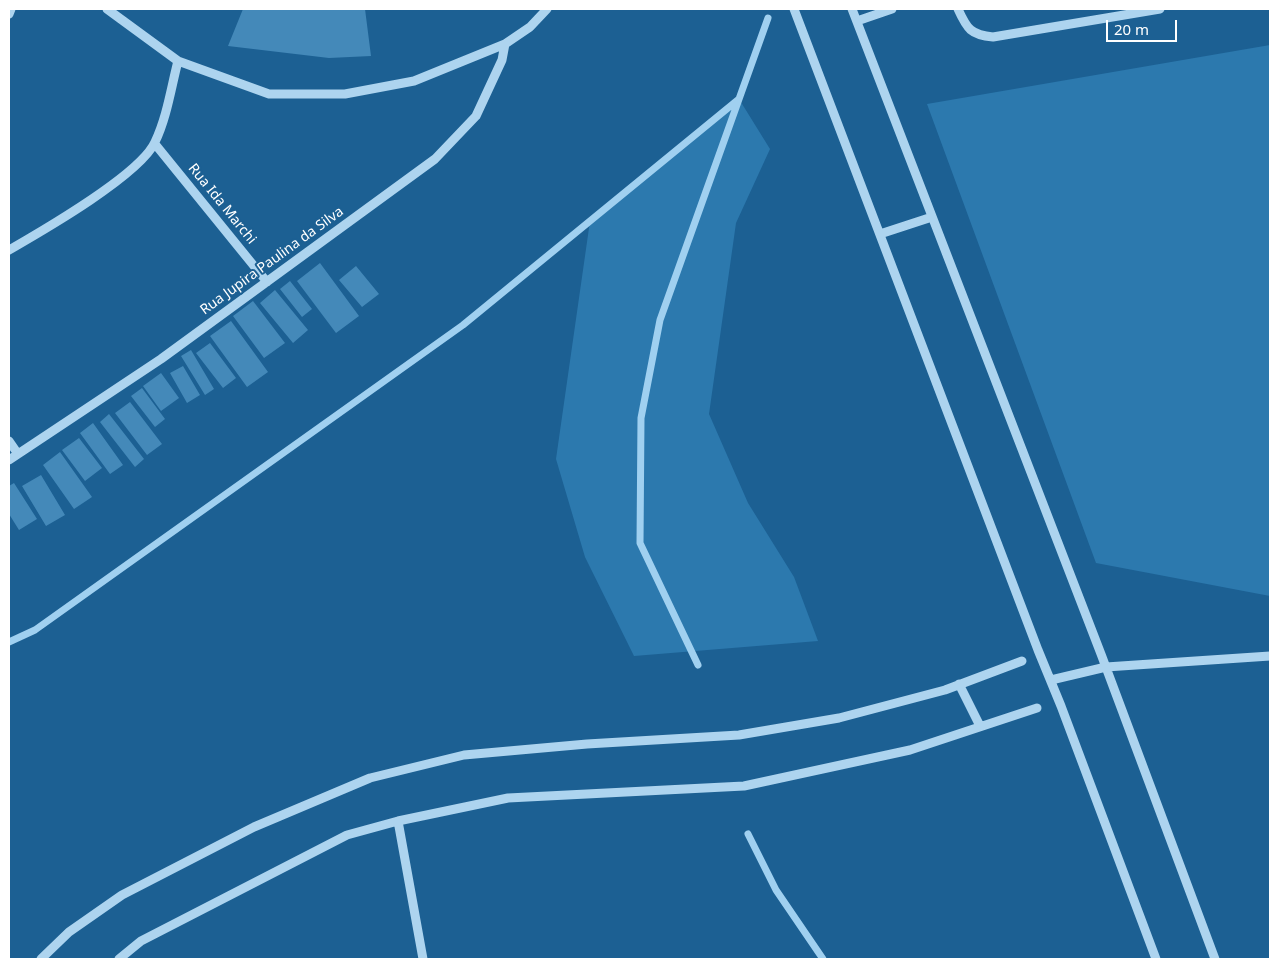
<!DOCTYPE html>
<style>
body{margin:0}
#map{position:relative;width:1279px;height:968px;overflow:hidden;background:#1c6093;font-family:"Noto Sans",sans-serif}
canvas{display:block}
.frame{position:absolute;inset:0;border:10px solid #fff;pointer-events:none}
.scale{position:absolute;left:1106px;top:20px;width:71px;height:22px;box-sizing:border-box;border:2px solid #fff;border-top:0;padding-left:6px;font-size:15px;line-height:18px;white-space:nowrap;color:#fff;-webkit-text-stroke:4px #1c6093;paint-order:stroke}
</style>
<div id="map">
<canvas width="1279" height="968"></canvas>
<div class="frame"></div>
<div class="scale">20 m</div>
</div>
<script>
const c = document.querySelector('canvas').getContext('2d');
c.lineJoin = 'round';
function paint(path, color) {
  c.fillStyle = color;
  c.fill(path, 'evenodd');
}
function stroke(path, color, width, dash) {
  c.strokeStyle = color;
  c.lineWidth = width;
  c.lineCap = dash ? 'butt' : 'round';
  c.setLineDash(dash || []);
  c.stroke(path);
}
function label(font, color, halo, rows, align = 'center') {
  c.font = font + ' "Noto Sans",sans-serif';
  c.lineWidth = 4;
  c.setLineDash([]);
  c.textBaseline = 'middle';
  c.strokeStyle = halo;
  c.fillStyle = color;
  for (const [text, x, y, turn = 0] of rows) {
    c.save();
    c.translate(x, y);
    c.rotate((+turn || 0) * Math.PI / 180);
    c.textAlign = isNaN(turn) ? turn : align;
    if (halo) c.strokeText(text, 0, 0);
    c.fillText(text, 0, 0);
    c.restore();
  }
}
paint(new Path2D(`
 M1270,45v551l-174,-33 -169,-459z
 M739,99l31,50 -34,74 -27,191 39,89 46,74 24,64 -184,15 -49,-99 -29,-98 34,-238z`), '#2c79ae');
stroke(new Path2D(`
 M9,642l26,-12 428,-305 276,-226
 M698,665l-58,-122 1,-125 19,-98 108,-302
 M748,834l28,56 47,69`), '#a0d0f0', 7);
paint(new Path2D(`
 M243,9h122l6,47 -42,2 -101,-12z
 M320,263l39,53 -23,17 -39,-52z
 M356,266l23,28 -17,13 -23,-27z
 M290,281l22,28 -10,8 -22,-28z
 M275,290l33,40 -15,13 -33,-40z
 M253,301l32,42 -21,15 -31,-42z
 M231,321l37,51 -21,15 -37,-51z
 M210,343l26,35 -13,10 -27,-35z
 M191,350l23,39 -9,6 -24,-39z
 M183,366l17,29 -13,8 -17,-30z
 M161,373l18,25 -18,13 -18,-25z
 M142,388l23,31 -10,8 -24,-31z
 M130,402l32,42 -15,11 -32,-42z
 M109,414l35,45 -9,8 -35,-45z
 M93,423l30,42 -13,9 -30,-41z
 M79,438l23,30 -17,13 -23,-31z
 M60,452l32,45 -18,12 -31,-44z
 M41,475l24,40 -19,11 -24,-40z
 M14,483l23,36 -18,11 -10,-16v-28z`), '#4489b9');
stroke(new Path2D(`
 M107,9l71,52 91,33h76l69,-13 91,-37 25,-17 17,-18
 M794,9l244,641 23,56 95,253
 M852,9l249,645 114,305
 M958,9c9,20 13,26 35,28l167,-28
 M9,14l2,-5
 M857,21l35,-12
 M155,144l112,138
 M880,234l52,-17
 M9,250c33,-19 131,-75 146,-108 12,-25 16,-54 23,-81
 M9,441l9,13
 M9,460l152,-101 274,-200 41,-43 26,-56 3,-16
 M1051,680l55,-13 164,-11
 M959,684l21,42
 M398,821l25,138
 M41,959l28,-27 53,-37 132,-68 116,-49 94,-23 123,-11 152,-9 100,-17 106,-28 77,-29
 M119,959l22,-18 206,-106 51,-14 110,-23 236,-12 166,-36 127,-42`), '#add4ef', 9);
label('14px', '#fff', '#1c6093', [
 ["Rua Ida Marchi",222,204,51],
 ["Rua Jupira Paulina da Silva",272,261,-36]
]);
</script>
